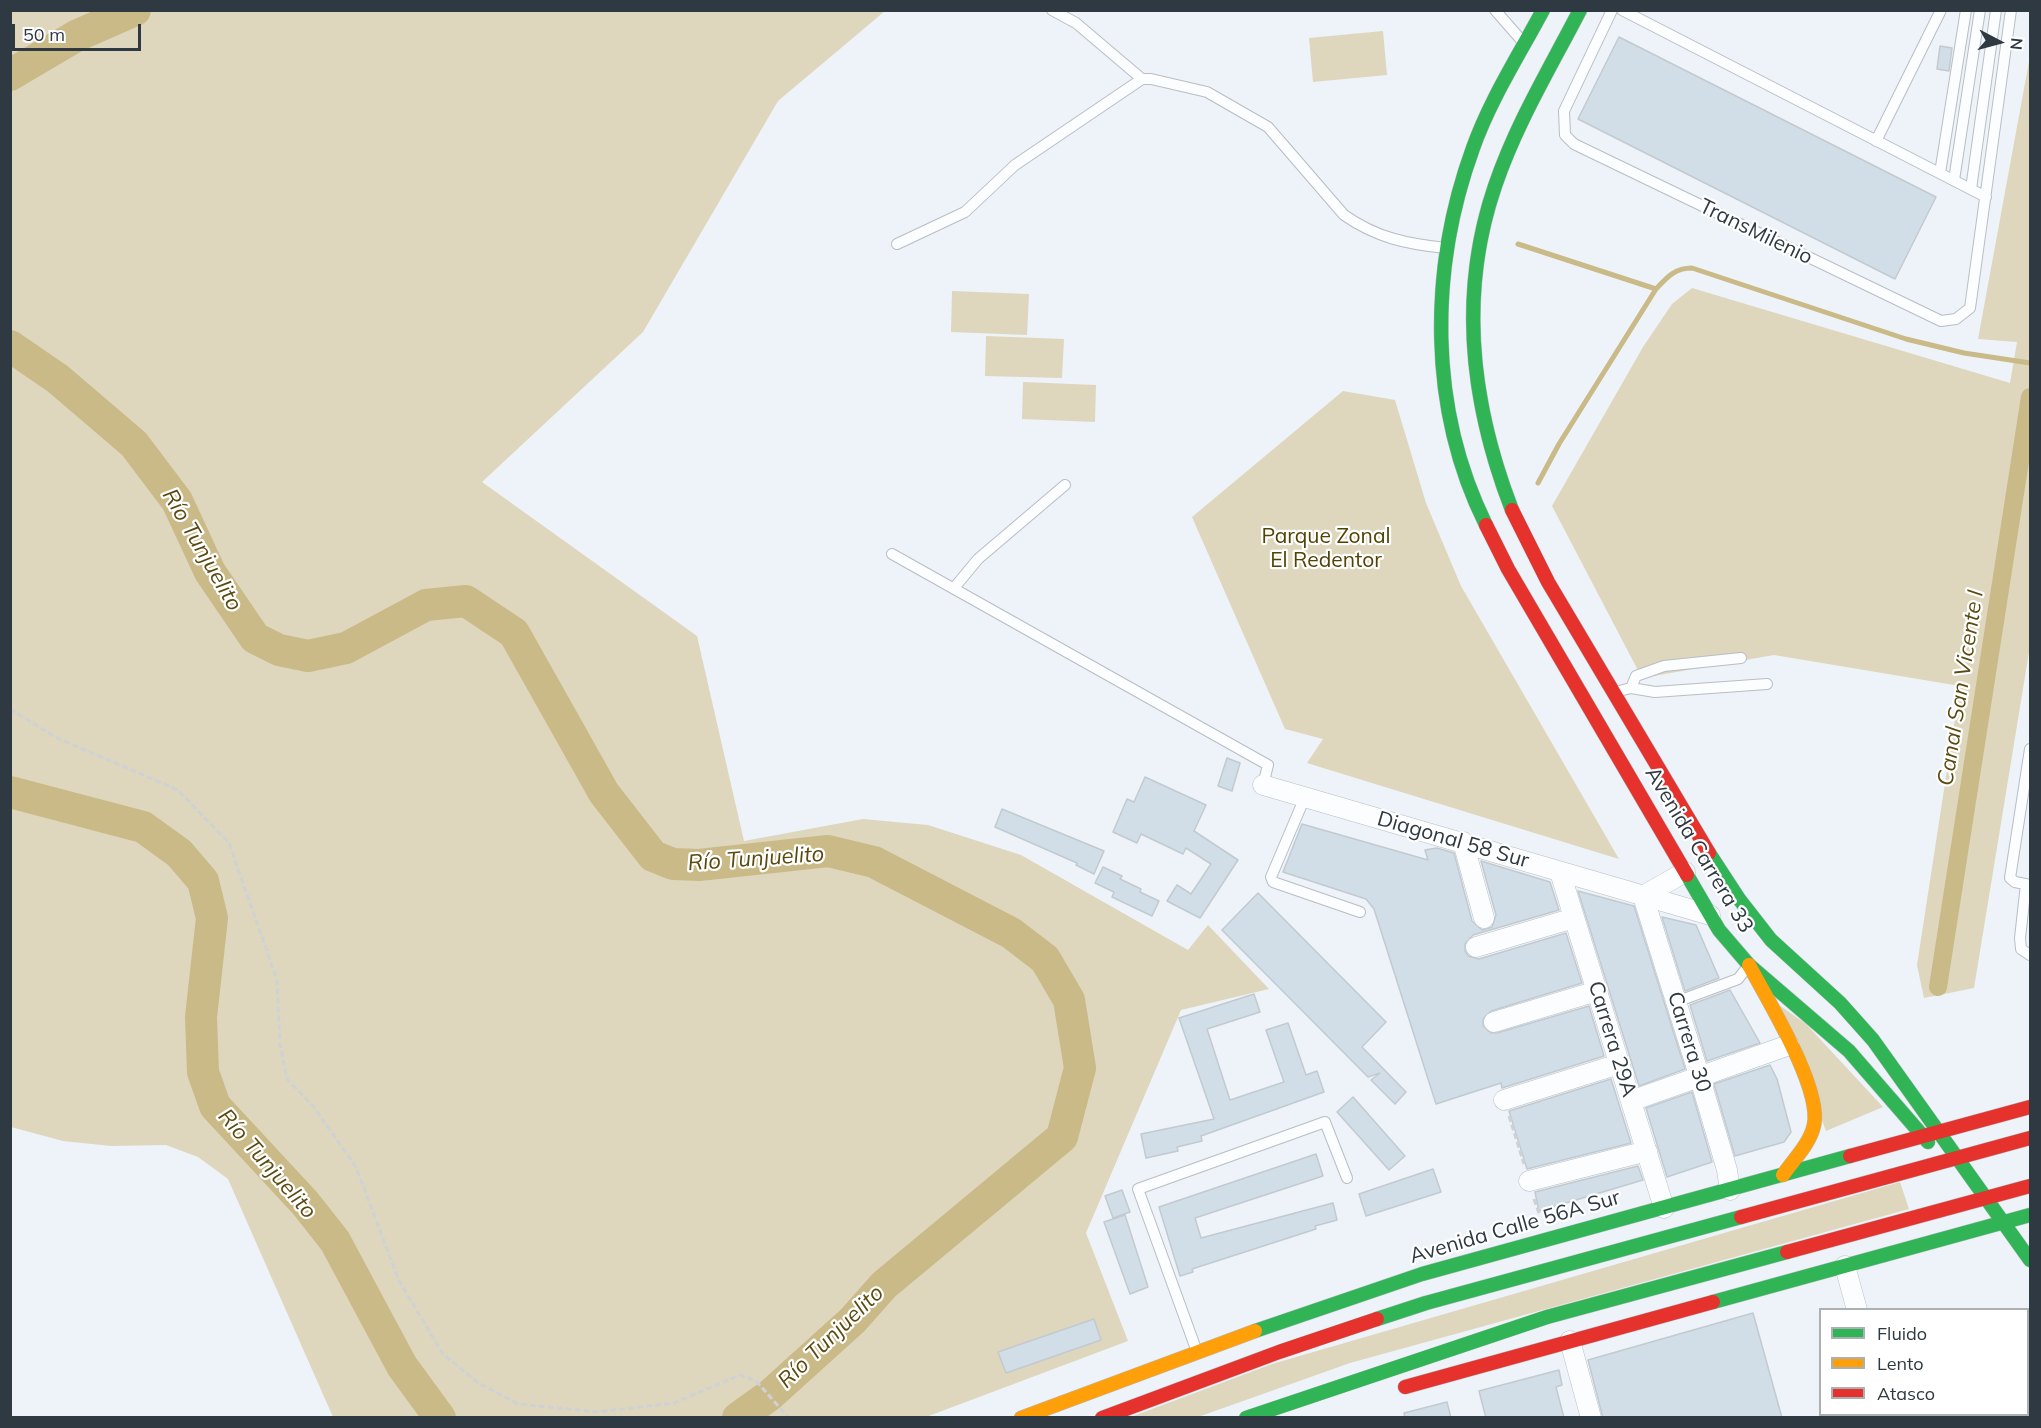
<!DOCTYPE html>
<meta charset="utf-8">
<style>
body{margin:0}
#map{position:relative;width:2041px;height:1428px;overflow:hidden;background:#edf3f8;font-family:Mulish,sans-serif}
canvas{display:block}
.frame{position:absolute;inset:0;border:12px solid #2e3942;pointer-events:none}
.legend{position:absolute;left:1819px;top:1308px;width:210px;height:108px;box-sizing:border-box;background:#fff;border:2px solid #abb0b3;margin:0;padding:8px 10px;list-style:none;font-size:18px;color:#2e3942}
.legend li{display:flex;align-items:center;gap:12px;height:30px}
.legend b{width:30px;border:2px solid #abb0b3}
.north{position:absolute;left:1969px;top:12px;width:60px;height:60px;-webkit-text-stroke:4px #fff;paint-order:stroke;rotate:96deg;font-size:16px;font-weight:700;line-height:24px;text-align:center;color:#2e3942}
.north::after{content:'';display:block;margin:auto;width:21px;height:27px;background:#2e3942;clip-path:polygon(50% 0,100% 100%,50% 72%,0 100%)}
.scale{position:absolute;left:12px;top:24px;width:129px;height:27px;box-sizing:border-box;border:3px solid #2e3942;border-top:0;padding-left:8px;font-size:18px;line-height:21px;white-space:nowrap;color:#2e3942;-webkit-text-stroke:4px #fff;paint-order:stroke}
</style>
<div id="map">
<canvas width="2041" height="1428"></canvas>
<div class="frame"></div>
<ul class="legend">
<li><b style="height:8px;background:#30b455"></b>Fluido</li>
<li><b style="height:8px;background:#ff9f0a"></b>Lento</li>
<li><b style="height:8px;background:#e5322d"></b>Atasco</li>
</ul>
<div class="north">N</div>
<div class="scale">50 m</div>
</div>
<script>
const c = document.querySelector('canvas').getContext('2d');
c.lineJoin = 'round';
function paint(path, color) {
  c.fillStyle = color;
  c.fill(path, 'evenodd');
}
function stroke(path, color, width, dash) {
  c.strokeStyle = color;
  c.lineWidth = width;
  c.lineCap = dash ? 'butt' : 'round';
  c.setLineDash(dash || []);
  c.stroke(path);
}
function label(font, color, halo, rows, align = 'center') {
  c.font = font + ' Mulish,sans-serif';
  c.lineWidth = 4.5;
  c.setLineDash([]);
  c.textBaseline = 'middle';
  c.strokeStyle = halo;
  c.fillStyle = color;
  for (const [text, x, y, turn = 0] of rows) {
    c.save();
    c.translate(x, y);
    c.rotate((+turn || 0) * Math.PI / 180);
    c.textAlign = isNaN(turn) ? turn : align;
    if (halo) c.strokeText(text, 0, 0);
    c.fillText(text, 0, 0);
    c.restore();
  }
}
paint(new Path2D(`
 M11,11h874l-107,90 -135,231 -161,150 215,154 47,205 119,-22 65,6 93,30 167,95 20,-25 61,64 -88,21 -95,223 42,108 -202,76h-593l-105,-238 -30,-22 -32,-12 -55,1 -48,-5 -52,-14z
 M1383,31l4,44 -74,7 -4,-44z
 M2030,56v590l-56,342 -50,10 -7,-33 43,-279 -186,-31 -132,23 -90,-172 91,-159 29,-43 20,-16 318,95 7,-41 -39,-3z
 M952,291l77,3 -2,41 -76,-3z
 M986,336l78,3 -2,39 -77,-2z
 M1023,382l73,3 -1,37 -73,-3z
 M1343,391l52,9 31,103 35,83 158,273 -312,-96 16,-24 -38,-10 -93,-212z
 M1779,1005l27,19 77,83 -57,24z
 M1900,1182l9,27 -559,154 -152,54 -70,1 144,-54z`), '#ded7bd');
stroke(new Path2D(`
 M1518,244l138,45
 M1538,483l21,-39 97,-155c11,-12 19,-21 36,-21l214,71 58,14 66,10`), '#c9ba87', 5);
stroke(new Path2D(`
 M1938,987l92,-590`), '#c9ba87', 18);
stroke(new Path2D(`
 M10,75l66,-39 59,-26
 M10,346l48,33 76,65 43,57 33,71 45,66 24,12 29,6 38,-8 80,-43 40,-4 48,32 90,160 49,63 20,8 26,1 129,-14 46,11 137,71 34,26 24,41 11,68 -18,69 -178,148 -31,35 -83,75 -32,23
 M10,792l133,35 36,26 24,28 9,37 -11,99 2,55 12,34 90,97 30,38 67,125 38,52`), '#c9ba87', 32);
const building = new Path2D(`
 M1619,37l317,160 -41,82 -317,-160z
 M1940,46l12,2 -3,23 -12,-2z
 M1227,758l13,5 -8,28 -14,-5z
 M1145,777l61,28 -12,26 44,29 -38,58 -33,-17 10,-16 14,9 20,-30 -25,-16 -3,6 -42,-20 -4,9 -24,-11 14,-33 7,3z
 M1002,809l102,42 -10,23 -18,-9 1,-2 -82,-36z
 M1302,824l126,36 -3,-10 12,-2 17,5 18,68 10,9 10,-3 4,-12 -15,-54 69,21 9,28 -86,25 -8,9v7l3,5 11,3 87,-26 16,50 -91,28 -8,8v7l8,7h6l92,-27 15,50 -102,32 -1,-5 -65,21 -62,-195 -8,-10 -83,-27z
 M1103,867l19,9 -2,3 21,10 -1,3 19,9 -7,15 -40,-19 2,-5 -19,-9z
 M1578,891l56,15 51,163 -46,17z
 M1258,893l128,129 -24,25 44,45 -11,12 -24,-24 9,-7 -12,4 -146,-147z
 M1662,917l34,8 23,53 -34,13z
 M1730,990l30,53 -53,18 -17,-56z
 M1254,994l6,18 -53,17 23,71 54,-18 -18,-52 22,-7 18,52 11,-4 7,21 -123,44 1,5 -25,6 1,4 -32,7 -5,-24 73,-15 -35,-101z
 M1770,1065l7,14 14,53 -7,10 -49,14 -21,-72z
 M1611,1079l20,64 -104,26 -18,-58z
 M1692,1092l20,70 -45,15 -21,-69z
 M1353,1097l52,59 -16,14 -52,-58z
 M1316,1154l7,22 -128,42 6,20 132,-35 4,17 -22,6 1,3 -124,40 1,3 -13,4 -21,-69z
 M1638,1166l5,14 -104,31 -4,-19z
 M1433,1169l8,23 -75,24 -7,-22z
 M1122,1190l8,22 -17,6 -8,-22z
 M1125,1215l23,72 -18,7 -26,-72z
 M1753,1313l29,105h-179l-15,-58z
 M1094,1319l7,21 -95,33 -8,-21z
 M1559,1370l3,15 -6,2 8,31h-78l-7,-27z
 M1447,1402l4,16h-46l-1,-5z`);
paint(building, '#d1dee8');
stroke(building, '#c2cad0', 1.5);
const lane = new Path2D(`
 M1052,10l24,13 66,56
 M1495,10l28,32
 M1612,10l-48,101 1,24 9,9 367,177 15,-2 14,-11 41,-298
 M1622,10l364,187
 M1876,141l65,-131
 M1940,173l26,-163
 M1954,180l26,-170
 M1971,189l25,-179
 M897,244l68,-32 50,-47 127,-86h9l56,13 61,35 76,88c33,23 63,29 102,33
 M892,554l376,211 -5,20
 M954,588l24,-29 87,-74
 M1631,688l5,-12 28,-10 77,-8
 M1619,691l12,-3 24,4 112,-8
 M2030,749l-20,129 5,4 15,3
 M1305,797l-34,80 2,5 87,30
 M2026,884l-6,54 1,11 9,6
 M1676,1002l62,-23 7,-9
 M1196,1349l-58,-160 187,-67 22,56`);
const street = new Path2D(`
 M1263,785l447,130
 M1463,842l21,76
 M1560,872l104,336
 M1685,872l-42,24 56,179 28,95 3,20
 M1476,947l98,-29
 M1494,1022l103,-31
 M1504,1100l115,-36
 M1631,1101l158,-56
 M1529,1181l118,-30
 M1845,1266l12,44
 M1570,1341l21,77
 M2028,1366l2,-1
 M1886,1414l1,4
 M1842,1418l11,-4`);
const fast = new Path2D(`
 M1512,510c-41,-106 -54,-216 -17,-324 21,-62 55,-118 85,-176
 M1486,525c-58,-117 -57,-256 -13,-377 17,-48 46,-93 70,-138
 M1709,853l30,46 32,41 69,63 33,37 157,220
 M1687,875l32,55 30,35 100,86 79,91
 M1713,1302l317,-87
 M1377,1319l49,-16 315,-86
 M1255,1331l167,-57 428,-118
 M1246,1418l301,-101 240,-65`);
const slow = new Path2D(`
 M1749,965c18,34 73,123 65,160 -4,19 -20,34 -31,50
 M1021,1418l234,-87`);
const jam = new Path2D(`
 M1512,510l36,72 161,271
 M1486,525l22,44 179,306
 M1850,1156l180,-49
 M1741,1217l289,-79
 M1787,1252l243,-66
 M1405,1387l308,-85
 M1102,1418l177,-66 98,-33`);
stroke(lane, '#b7bec4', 12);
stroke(street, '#b7bec4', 21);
stroke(fast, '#b7bec4', 15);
stroke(slow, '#b7bec4', 15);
stroke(jam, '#b7bec4', 15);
stroke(new Path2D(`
 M10,709l47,29 121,52 51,53 48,137 3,64 7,35 26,27 43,61 43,114 44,73 34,28 41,22 80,8 76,-9 66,-28 16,6 33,37
 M1509,1116l15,48
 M1534,1199l6,17`), '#ced2d4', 3, [6, 3]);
stroke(lane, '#fcfdfe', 10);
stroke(street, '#fcfdfe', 20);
stroke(fast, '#30b455', 14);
stroke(slow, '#ff9f0a', 14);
stroke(jam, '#e5322d', 14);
label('21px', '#2e3942', '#fff', [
 ["TransMilenio",1756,232,26],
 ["Diagonal 58 Sur",1453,840,16],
 ["Avenida Carrera 33",1699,850,59],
 ["Carrera 29A",1612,1039,73],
 ["Carrera 30",1689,1042,73],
 ["Avenida Calle 56A Sur",1515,1227,-16]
]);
label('21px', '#534204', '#fff', [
 ["Parque Zonal",1326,537],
 ["El Redentor",1326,561]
]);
label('italic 22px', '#5b4a10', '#fff', [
 ["Río Tunjuelito",202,550,60],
 ["Canal San Vicente I",1961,688,-81],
 ["Río Tunjuelito",756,859,-4],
 ["Río Tunjuelito",267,1164,49],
 ["Río Tunjuelito",831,1337,-44]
]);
</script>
